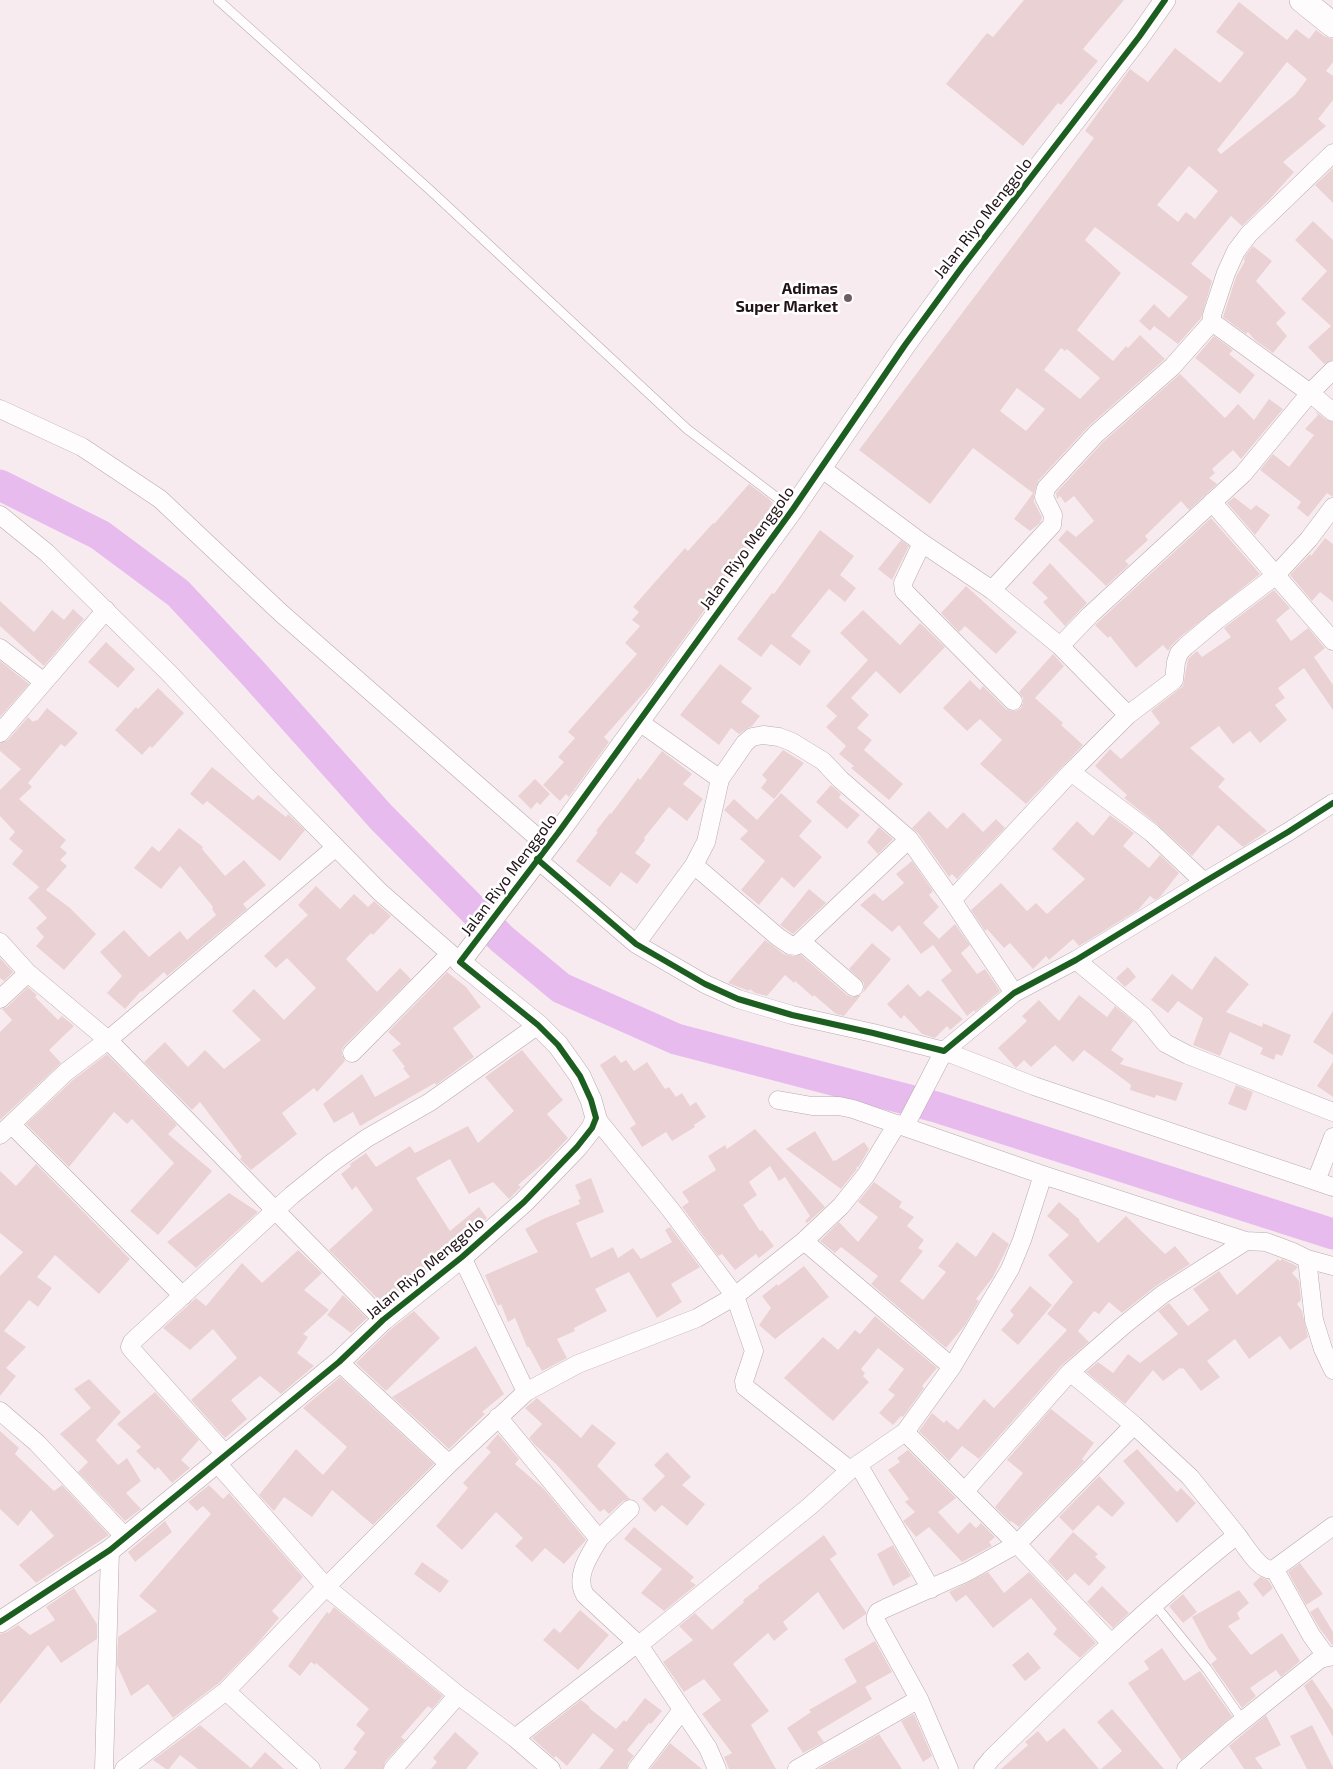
<!DOCTYPE html>
<style>
body{margin:0}
canvas{display:block;background:#f8ebef}
</style>
<canvas width="1333" height="1769"></canvas>
<script>
const c = document.querySelector('canvas').getContext('2d');
c.lineJoin = 'round';
function stroke(path, color, width, dash) {
  c.strokeStyle = color;
  c.lineWidth = width;
  c.lineCap = dash ? 'butt' : 'round';
  c.setLineDash(dash || []);
  c.stroke(path);
}
function paint(path, color) {
  c.fillStyle = color;
  c.fill(path, 'evenodd');
}
function label(font, color, halo, rows, align = 'center') {
  c.font = font + ' "Exo 2",sans-serif';
  c.lineWidth = 5;
  c.setLineDash([]);
  c.textBaseline = 'middle';
  c.strokeStyle = halo;
  c.fillStyle = color;
  for (const [text, x, y, turn = 0] of rows) {
    c.save();
    c.translate(x, y);
    c.rotate((+turn || 0) * Math.PI / 180);
    c.textAlign = isNaN(turn) ? turn : align;
    if (halo) c.strokeText(text, 0, 0);
    c.fillText(text, 0, 0);
    c.restore();
  }
}
stroke(new Path2D(`
 M0,485l100,50 78,58 73,78 130,146 121,122 59,49 115,51 260,68 397,127`), '#e7bbee', 31);
paint(new Path2D(`
 M1024,0h100l-41,49 15,12 -37,44 -3,-2 -35,43 -77,-62 41,-51 6,4z
 M1239,2l48,38 9,-11 13,10 7,-9 8,6 9,3v23l-7,9 7,5v24l-15,19 8,7 -43,36 11,10 -24,27 -28,27 -11,-10 -40,48 21,17 -11,37 -23,26 -24,-18 -4,5 -11,-10 15,-17 15,14 19,-21 -93,-70 -10,13 36,33 -44,57 36,31 13,-15 2,2 12,-13 25,24 -76,67 -51,55 -4,14v7l8,15 -2,6 -10,8 -16,-12 19,-26 -60,-45 -43,56 -71,-54 235,-312 -9,-7 45,-62 18,13 27,-34 45,35 24,-30 -28,-21zM1287,62l20,17 -12,16 -74,59 -4,-4zM1189,166l29,25 -23,28 -9,-7 -8,10 -21,-17zM1061,348l4,3 2,-2 33,29 -20,21 -36,-29zM1017,388l28,21 -19,22 -26,-20z
 M1333,168v35l-18,-18z
 M1313,221l20,19v120l-9,4 -16,-17 23,-21 -30,-27 26,-28 -32,-31z
 M1253,246l19,15 -16,20 30,32 -10,10 11,13 -14,17 -18,-13 -7,-8 -2,2 -23,-17 13,-40 9,-16 -1,-1 1,-4z
 M1214,336l19,14 -4,4 26,21 -15,19 -45,-36z
 M1180,374l45,44 13,-14 16,16 15,-21 14,10 -42,50 -8,-9 -21,19 3,4 -6,5 8,6 -28,26 -8,-9 -36,35 3,4 -23,21 4,4 -23,21 -48,-46 9,-10 9,7 18,-16 -20,-25 -9,7 -5,-7 -3,3 -1,-6 47,-51z
 M1315,411l12,9 6,2v75l-6,-4 -19,24 -11,-9 4,-6 -41,-32 13,-16 16,13 25,-32 -9,-6 13,-14z
 M749,484l20,15 9,10 -130,179 -44,49 5,5 -40,55 -3,-3 -6,7 -17,-16 21,-23 -6,-5 17,-19 -7,-6 69,-78 -12,-11 15,-17 -8,-6 7,-8 -6,-5 52,-59 3,3 25,-28 1,1z
 M1234,497l17,13 5,-5 14,10 -15,20 -28,-32z
 M1211,518l49,56 -81,64 -8,8 -3,5 -5,-6 -27,23 -26,-32 -2,2 -13,-13z
 M820,530l34,26 -14,19 16,13 -11,14 -16,-13 -38,47 20,15 -11,15 -29,-22 -10,13 -24,-18 35,-46 2,1z
 M1325,538l8,6v58l-13,-10 -8,9 -22,-26 20,-21 1,2z
 M901,540l8,6 -17,34 -14,-11z
 M1050,563l37,40 -22,23 -22,-24 5,-4 -16,-15z
 M966,586l51,46 -21,22 -31,-28 -6,6 -18,-19z
 M1274,590l16,18 -14,12 15,21 17,-13 17,20 -11,9 19,28v25l-29,-42 -26,20 7,10 -10,7 12,15 -27,23 -10,-12 -17,13 -14,-18 -29,22 35,31 -7,8 49,44 -24,16 -25,-22 -26,31 -34,-31 -34,-27 3,-3 -32,-29 15,-17 11,10 39,-36 -9,-12 32,-25 5,-27 9,-8 5,6 29,-20 -7,-9z
 M0,601l34,31 18,-22 12,10 9,-11 11,10 -40,47 -44,-40z
 M863,610l37,35 20,-22 25,24 -45,47 -24,-23 -25,27 18,17 -12,13 15,12 -8,10 39,34 -14,16 -38,-32 3,-2 -15,-12 7,-8 -20,-19 11,-11 -11,-10 42,-46 -28,-27z
 M106,642l29,27 -17,19 -30,-26z
 M1053,654l11,12 -29,32 28,25 -2,2 22,20 -57,59 -46,-40 22,-24 -22,-21 -13,12 -24,-23 27,-28 10,10 3,-4 23,23 5,2h5l5,-3 2,-5v-5l-4,-6z
 M0,661l29,23 -29,33z
 M720,664l32,24 -11,14 19,14 -8,10 -6,3 -7,5 -8,-6 -12,17 -39,-30z
 M158,688l26,25 -32,35 -2,-2 -8,9 -27,-25 21,-23 2,2z
 M47,708l31,25 -13,14 -4,-3 -33,39 4,4 -13,12 47,41 -6,7 7,6 -7,7 7,6 -21,24 24,18 26,26 -32,36 -28,-24 8,-9 -8,-9 11,-10 -19,-20 11,-11 -27,-23 11,-13 -14,-12 6,-7 -15,-16v-26l21,-21 -21,-18v-8l8,-3 20,-23 5,5 3,-2 1,1z
 M783,750l21,13 -30,36 -13,-11 6,-8 -5,-5z
 M662,751l30,23 -9,10 20,15 -16,22 -18,-14 -25,31 1,2 -10,13 16,12 -14,19 -16,-12 -11,15 -34,-26 22,-29 -2,-1 14,-18 1,1 27,-36 2,2z
 M212,767l41,33 5,-5 28,22 2,-3 17,16 -25,31 -73,-60 -4,4 -13,-11z
 M535,779l15,15 -10,11 -3,-3 -6,7 -13,-13z
 M831,785l10,9 -2,4 21,17 -13,14 -31,-27z
 M781,793l31,28 -13,15 23,21 -28,31 -12,-11 -23,28 -18,-15 24,-29 -25,-22 8,-8 -24,-21 10,-11 23,21z
 M929,811l18,18 16,-17 20,20 13,-13 9,9 -48,51 -5,-5 -3,3 -31,-44 -6,-5z
 M1110,815l24,18 -11,13 26,22 11,-13 19,18 -19,24 -5,3 -5,-4 -12,14 -59,36 -6,-7 -24,21 -3,-4 -13,13 -23,-26 -6,5 -17,-19 -2,2 -14,-21 30,-27 26,28 9,-8 11,11 38,-35 -33,-30 25,-28 16,15z
 M879,827l14,12 -15,15 -11,-12z
 M179,828l24,19 -1,2 23,27 19,-16 22,25 -23,19 4,5 -80,67 -3,-4 -22,20 -1,-1 -16,18 -18,-16 15,-17 -22,-24 24,-22 25,27 31,-26 7,9 29,-25 -4,-6 1,-2 -33,-41 -19,23 -27,-21 18,-22 7,6z
 M912,861l21,30 -4,4 10,12 -16,16 16,16 16,-15 15,21 -9,8 16,21 8,-5 15,22 -25,21 -1,-2 -7,6 -26,-36 11,-9 -19,-26 -12,9 -22,-29 -7,7 -32,-27 14,-12 9,8 21,-18 -8,-9z
 M316,886l24,23 14,-15 14,13 6,-6 17,15 -18,19 -2,-2 -25,26 31,33 23,-24 11,11 -67,67 -2,4v5l3,6 -28,31 -3,-4 -32,25 15,21 -46,36 -11,-11 2,-2 -42,-55 -8,8 -48,-48 21,-20 23,25 17,-17 19,19 37,-29 -29,-29 22,-22 30,31 32,-32 -29,-30 -11,10 -12,-12 44,-41 -10,-10z
 M809,889l17,14 -33,31 -13,-9z
 M765,940l19,14 10,2 7,-1 46,40 5,2 9,-2 -17,21 -8,-2 -22,-19 -1,2 -18,-16 -1,2 -9,-8 -18,21 -12,-3 -5,-4 -1,2 -21,-8z
 M872,943l19,16 -28,34 1,-4v-6l-15,-14z
 M1215,956l34,28 -23,28 36,15 1,-4 28,12 -9,21 -6,-2 -2,6 -14,-6 3,-6 -33,-16 -10,24 -27,-11 10,-27 -25,-17 -10,12 -17,-13 21,-26 20,16z
 M0,958l13,14 -9,9 -4,-3z
 M1128,967l8,10 -11,10 -9,-9z
 M447,972l19,15 15,20 -28,21 21,29 -38,28 -1,-2 -75,43 -7,-14 -19,11 -11,-19 39,-30 13,23 35,-20 -7,-9 2,-1 -13,-17 9,-6 -13,-12z
 M908,984l12,13 8,-7 35,29 -13,11 -3,-4 -12,12 -13,-4 -18,-19 -3,4 -14,-15z
 M28,987l9,8 -2,2 23,23 4,-4 12,10 -25,24 12,13 -61,57v-88l12,-12 -10,-11 5,-2z
 M1079,995l28,22 8,-11 18,15 -22,29 13,9 -4,5 63,19 -7,18 -20,-6 -1,3 -25,-8 1,-5 -47,-35 -11,12 -18,-17 -24,22 -7,-7 -8,8 -18,-20 29,-27 -5,-5 17,-16 20,21z
 M1333,1011v44l-20,-13z
 M522,1050l41,50 -16,14 21,24 -20,21 -30,26 3,2 -12,12 -16,-17 -24,12 -19,-35 -34,19 34,53 29,-24 8,11 -33,29 -31,25 -1,-1 -39,33 -54,-54 44,-40 -17,-24 -4,4 -11,-16 10,-8 -1,-2 16,-11 10,14 34,-21 5,7 53,-27 10,17 36,-32 -29,-34z
 M107,1054l70,71 -9,9 44,37 -54,64 -28,-24 44,-48 -42,-44 -5,5 -13,-12 -45,55 -43,-43 47,-44z
 M615,1055l6,8 5,-3 8,11 13,-9 18,27 4,-2 7,10 6,-4 8,13 6,-4 10,15 -12,8 1,2 -23,14 -6,-9 -24,15 -12,-19 6,-4 -36,-59z
 M1333,1062v35l-16,-11z
 M1236,1085l17,7 -7,19 -18,-7z
 M755,1129l70,78 -18,16 -2,-2 5,-5 -25,-39 -6,4 -9,-15 -21,16 8,13 -14,10 17,26 2,-1 12,16 -15,12 -3,-4 -21,16 -13,-16 -4,2 -33,-45 -3,-4 7,-5 -7,-10 34,-22 -8,-14 17,-11 2,4z
 M815,1131l18,30 2,-1v1l29,-19 5,7 -10,17 -3,2 1,1 -16,20 -55,-40z
 M36,1164l94,95 -31,35 -44,-39 -18,22 15,11 -14,19 -9,-7 -25,31 22,16 -20,21 10,8 -16,20v-120l23,-24 -23,-19v-62l16,15z
 M591,1178l13,34 -28,11 15,35 22,-11 5,11 15,-10 8,11 31,-17 -7,-12 5,-3 30,40 -29,17 11,18 -25,16 -28,-46 -34,17 12,22 -33,17 1,3 -18,8 10,19 -25,13 -13,-24h-2l-12,-29 -7,4 -7,-18 -3,2 -13,-31 53,-23 -13,-23 18,-10 37,-15 -2,-4 3,-1 -6,-14z
 M874,1182l28,20 -3,5 15,10 -7,9 17,14 -6,8 5,3 -23,30 23,19 23,-28 -8,-6 19,-24 19,15 17,-25 16,12 -16,33 -17,22 3,2 -14,24 -19,23 -75,-64 7,-8 -37,-29 -6,6 -15,-12 19,-19 19,20 20,-25 -20,-15z
 M229,1193l29,19 -62,56 -29,-26z
 M1059,1202l21,18 -1,1 19,22 28,-27 39,38 10,-8 15,18 -34,22 -34,27 -13,-11 -10,12 -5,-3 -16,20 11,11 -27,23 -83,94 -17,-13 -13,15 -30,-30 13,-18 12,10 2,-3 12,10 26,-31 10,9 73,-78 -20,-16 26,-32 -25,-27 21,-20 -22,-19z
 M298,1250l24,23 -18,17 25,20 -26,24 5,3 -11,16 17,13 -33,28 -21,-18 -29,24 16,19 -22,19 -34,-38 46,-42 -24,-29 -23,21 -27,-22 33,-30 10,8 36,-43 20,20z
 M1278,1259l2,2 2,-2 15,7v2l-5,5 7,8 2,19 -4,4 5,7 6,26 -18,13 -10,-14 -31,23 -14,-20 -28,22 13,16 -19,14 -18,-23 -2,1 -1,-1 -17,13 -10,-11 -28,34 -39,-32 12,-10 15,11 15,-19 12,9 38,-29 -20,-23 11,-8 19,23 21,-16 -16,-21 26,-18 18,24z
 M804,1266l25,31 -54,42 -16,-14 12,-17 -9,-12 15,-12 1,2z
 M1030,1286l22,19 -34,40 -17,-15 13,-15 -4,-4z
 M343,1295l24,23 -16,15 -24,-18z
 M414,1311l26,27 -54,53 -30,-28 35,-34z
 M875,1316l62,52 -15,18 2,2 -21,29 -2,-1 -8,9 -14,-12 16,-18 -7,-5 16,-21 -26,-21 -17,21 4,4 -2,3 6,6 -36,39 -49,-43 39,-41 15,13 17,-20 5,4z
 M476,1346l28,48 -22,18 3,2 -36,35 -57,-52z
 M340,1377l94,87 -61,61 -41,-35 -20,27 -28,-20 -10,14 -15,-16 37,-46 27,26 24,-28 -44,-39z
 M89,1379l32,33 -25,28 22,25 9,-7 14,23 -15,12 15,16 -16,12 -47,-49 10,-10 -28,-28 31,-26 -17,-19z
 M155,1392l44,48 -18,20 9,8 -18,15 -14,-16 -3,3 -19,-19 5,-4 -24,-23z
 M537,1398l44,40 11,-14 24,19 -19,23 33,33 -7,2 -14,13 -5,-5 -4,3 -44,-48 -22,-20 -5,-6 13,-14 -17,-16z
 M1051,1409l43,34 -12,16 2,2 -65,66 -8,-6 -1,1 -15,-15 28,-34 -16,-13z
 M0,1431l19,17 -4,6 39,37 8,-6 47,50 -73,48 -17,-18 35,-29 -23,-26 -13,16 -18,-17z
 M498,1434l21,25 -4,5 29,25 42,51 -22,24 -19,-16 -13,14 -17,-16 8,-8 -27,-26 -34,38 -26,-24 32,-38 -5,-5 28,-31 -5,-4z
 M1137,1449l40,43 4,-4 15,15 -19,20 -54,-62z
 M908,1450l48,48 -18,14 20,22 12,-12 6,6 5,-5 14,14 -6,5 3,4 -30,16 -33,-35 -13,10 -13,-16 12,-9 -10,-10 4,-3 -21,-29 12,-8 -3,-4z
 M667,1452l24,25 -9,8 23,19 -18,22 -25,-21 -7,7 -13,-13 23,-23 -11,-11z
 M1099,1476l26,27 -13,14 -14,-12 -25,26 -14,-14z
 M209,1485l14,14 6,-6 74,84 -31,34 7,7 -23,27 -37,38 -46,35 -25,-34 -17,12 -14,-31 1,-28 39,-26 -18,-15 72,-82 -8,-8 -6,5 -9,-9z
 M165,1521l7,11 -37,30 -7,-10z
 M634,1527l60,50 -4,4 6,4 -32,26 -23,-18 21,-24 -38,-30z
 M1073,1532l25,22 -3,3 11,10 -17,19 -14,-13 -8,8 -19,-20z
 M824,1535l13,19 -7,5 36,53v2l-23,16 -25,-38 -35,30 5,7 -14,12 -6,-8 -35,31 36,47 -18,14 25,44h-47l-5,-12 8,-4 -30,-39 19,-14 -17,-21 -20,13 -21,-30 30,-22 -14,-14 16,-13 17,17 32,-28 -1,-2 16,-12 -1,-2z
 M893,1545l18,31 -18,10 -16,-32z
 M422,1562l27,19 -9,12 -26,-19z
 M1300,1563l23,31 -17,11 -18,-33z
 M988,1572l16,21 25,-21 67,71 -16,15 -27,-24 4,-5 -26,-31 -38,30 -27,-33 -10,7 -7,-10z
 M1260,1577l8,3 5,8 -10,9 -10,-13z
 M1102,1586l27,27 -16,15 -26,-26z
 M74,1588l23,36v15l-36,24 -13,-18 -48,59v-70l7,-2 11,-7 12,10 25,-15 -9,-13z
 M1239,1590l10,13 -12,10 3,6 -12,7 23,29 31,-22 18,28 -19,16 -5,-7 -26,18 6,8 -14,12 -31,-44 6,-5 -8,-10 -17,-32z
 M1183,1594l14,18 -14,11 -14,-17z
 M334,1607l109,89 -11,13 -4,-3 -27,31 4,3 -20,22 -2,7h-39l13,-17 -4,-3 12,-16 -9,-8 13,-16 -53,-46 -1,2 -4,-3 -11,14 -12,-10 27,-38 12,-16 2,2z
 M1318,1607l15,25v14l-13,-17 -10,-17z
 M580,1610l29,25 -31,35 -35,-30 11,-12 6,5z
 M875,1641l17,31 -27,15 7,12 -55,33 7,10 -21,11 -16,-25 24,-16 -2,-2 48,-28 -13,-23z
 M1162,1648l22,33 16,-10 32,45 -51,44 -53,-77 21,-14 -5,-8z
 M1028,1652l13,16 -16,13 -13,-16z
 M1312,1679l21,31v27l-29,-51z
 M645,1698l17,13 -11,13 -2,-1 -22,27 7,6 -6,7 -1,6h-28l15,-19 -21,-17 -26,33 -11,-10 -2,2 -22,-20 49,-38 9,7 -1,1 27,21 8,-9 2,2z
 M1112,1709l52,60h-63l21,-18 -25,-29z
 M914,1714l18,42 -9,6 -22,-41z
 M1266,1715l15,30 -26,13 8,11h-19l-15,-23z
 M200,1725l51,43 14,-16 19,17h-86l-18,-14 -11,14h-3l-13,-9z
 M1312,1725l21,42v2h-26l-17,-33z
 M1064,1728l35,41h-98l27,-24 -3,-3 13,-11 9,11z
 M455,1732l24,21 -13,16h-35l6,-7 -4,-4z
 M879,1734l23,35h-84z
 M670,1743l32,26h-52z`), '#ead2d4');
const service = new Path2D(`
 M218,0l212,190 257,239 105,80
 M1155,1605l52,64 36,52`);
const minor = new Path2D(`
 M1333,153l-84,81 -13,17 -10,22 -14,42v7l98,71 23,19
 M0,409l82,38 78,52 121,114 266,233
 M821,468l101,75 70,47 68,56 68,69
 M1212,502l121,139
 M0,515l47,38 122,120 96,102 115,117 80,70
 M922,543l-19,40 1,8 109,110
 M992,590l60,-65 1,-10 -9,-18 2,-9 50,-54 76,-67 40,-45
 M1060,646l30,-31 153,-141 67,-81 23,-23
 M0,648l44,34
 M638,721l82,58
 M0,733l106,-123
 M1071,772l81,61 52,49
 M537,859l99,85 69,40 33,15 54,16 81,18 71,18 70,-58 62,-33 128,-78 84,-50 45,-29
 M694,865l84,72 12,8 6,1 113,-107
 M952,900l119,-128 57,-57 46,-35 2,-18 3,-9 7,-7 31,-26 58,-44 34,-37 24,-32
 M0,942l28,31 80,67 275,280
 M802,942l52,45
 M636,944l58,-79 12,-23 14,-63 25,-36 7,-6 11,-2 16,2 13,5 31,19 18,19 68,59 43,61 62,93
 M1076,960l67,56 22,27 23,12 145,57
 M0,999l28,-26
 M352,1053l98,-99
 M778,1100l34,6h27l14,3 190,66 203,66 20,1 27,10 14,7 26,7
 M596,1118l74,91 65,87 19,55 -10,30 1,6 105,83
 M12,1125l171,171
 M905,1126l39,-75 90,35 299,101
 M0,1135l66,-63 42,-32 228,-193
 M1316,1181l17,-44
 M804,1241l148,126
 M462,1257l64,135
 M1307,1259l7,61 9,29 10,21
 M339,1362l110,102
 M1070,1372l64,53 56,52 47,58
 M0,1411l37,32 89,95
 M498,1417l101,122c-9,16 -25,37 -14,56l54,50 69,103 9,21
 M905,1432l112,112 94,99
 M226,1455l-93,-104 -3,-4 2,-5 160,-147 41,-33 34,-24 63,-36 108,-77
 M217,1463l109,124 132,108 57,43 36,31
 M859,1466l72,123
 M965,1491l105,-119 54,-47 39,-31 83,-53
 M599,1539l31,-30
 M1275,1570l36,65 15,21
 M226,1691l85,78
 M515,1738l116,-90 8,-3 16,-13 155,-126 40,-36 55,-38 47,-65 58,-98 12,-29 21,-65
 M104,1769l6,-219
 M124,1769l102,-78 100,-104 123,-123 77,-72 52,-28 119,-46 38,-22 69,-55 37,-35 25,-31 31,-51
 M393,1769l65,-74
 M637,1769l45,-59
 M797,1769l122,-70
 M949,1769l-30,-70 -43,-78v-5l2,-4 8,-4 81,-36 50,-28 117,-119
 M983,1769l8,-10c79,-78 159,-155 246,-224 8,10 22,36 36,35l60,-44
 M1186,1769l45,-39 89,-71 13,-3`);
const tertiary = new Path2D(`
 M0,1622l110,-72 229,-188 44,-42 79,-63 62,-55 53,-55 15,-19 4,-10 -5,-18 -11,-24 -22,-31 -20,-20 -78,-63 98,-129 235,-324 112,-164 57,-78 177,-230 26,-37`);
const secondary = new Path2D(`
 M1302,0l31,25`);
stroke(service, '#b7aaae', 10);
stroke(minor, '#b7aaae', 19);
stroke(tertiary, '#b7aaae', 22);
stroke(secondary, '#b7aaae', 26);
stroke(service, '#fefcfd', 9);
stroke(minor, '#fefcfd', 18);
stroke(tertiary, '#fefcfd', 21);
stroke(secondary, '#fefcfd', 25);
stroke(new Path2D(`
 M537,859l99,85 69,40 33,15 54,16 81,18 71,18 70,-58 62,-33 128,-78 84,-50 45,-29
 M0,1622l110,-72 229,-188 44,-42 79,-63 62,-55 53,-55 15,-19 4,-10 -5,-18 -11,-24 -22,-31 -20,-20 -78,-63 98,-129 235,-324 112,-164 57,-78 177,-230 26,-37`), '#1b5e20', 6);
for (const [x, y, r, color] of [
 [848,298,5,"#6c5f63"]
]) {
  const dot = new Path2D();
  dot.arc(x, y, r, 0, 2 * Math.PI);
  c.fillStyle = color;
  c.fill(dot);
  stroke(dot, '#fff', 2);
}
label('16px', '#211317', '#fff', [
 ["Jalan Riyo Menggolo",983,218,-52],
 ["Jalan Riyo Menggolo",747,548,-54],
 ["Jalan Riyo Menggolo",509,875,-53],
 ["Jalan Riyo Menggolo",425,1268,-40]
]);
label('bold 16px', '#211317', '#fff', [
 ["Adimas",838,289],
 ["Super Market",838,307]
], 'right');
</script>
